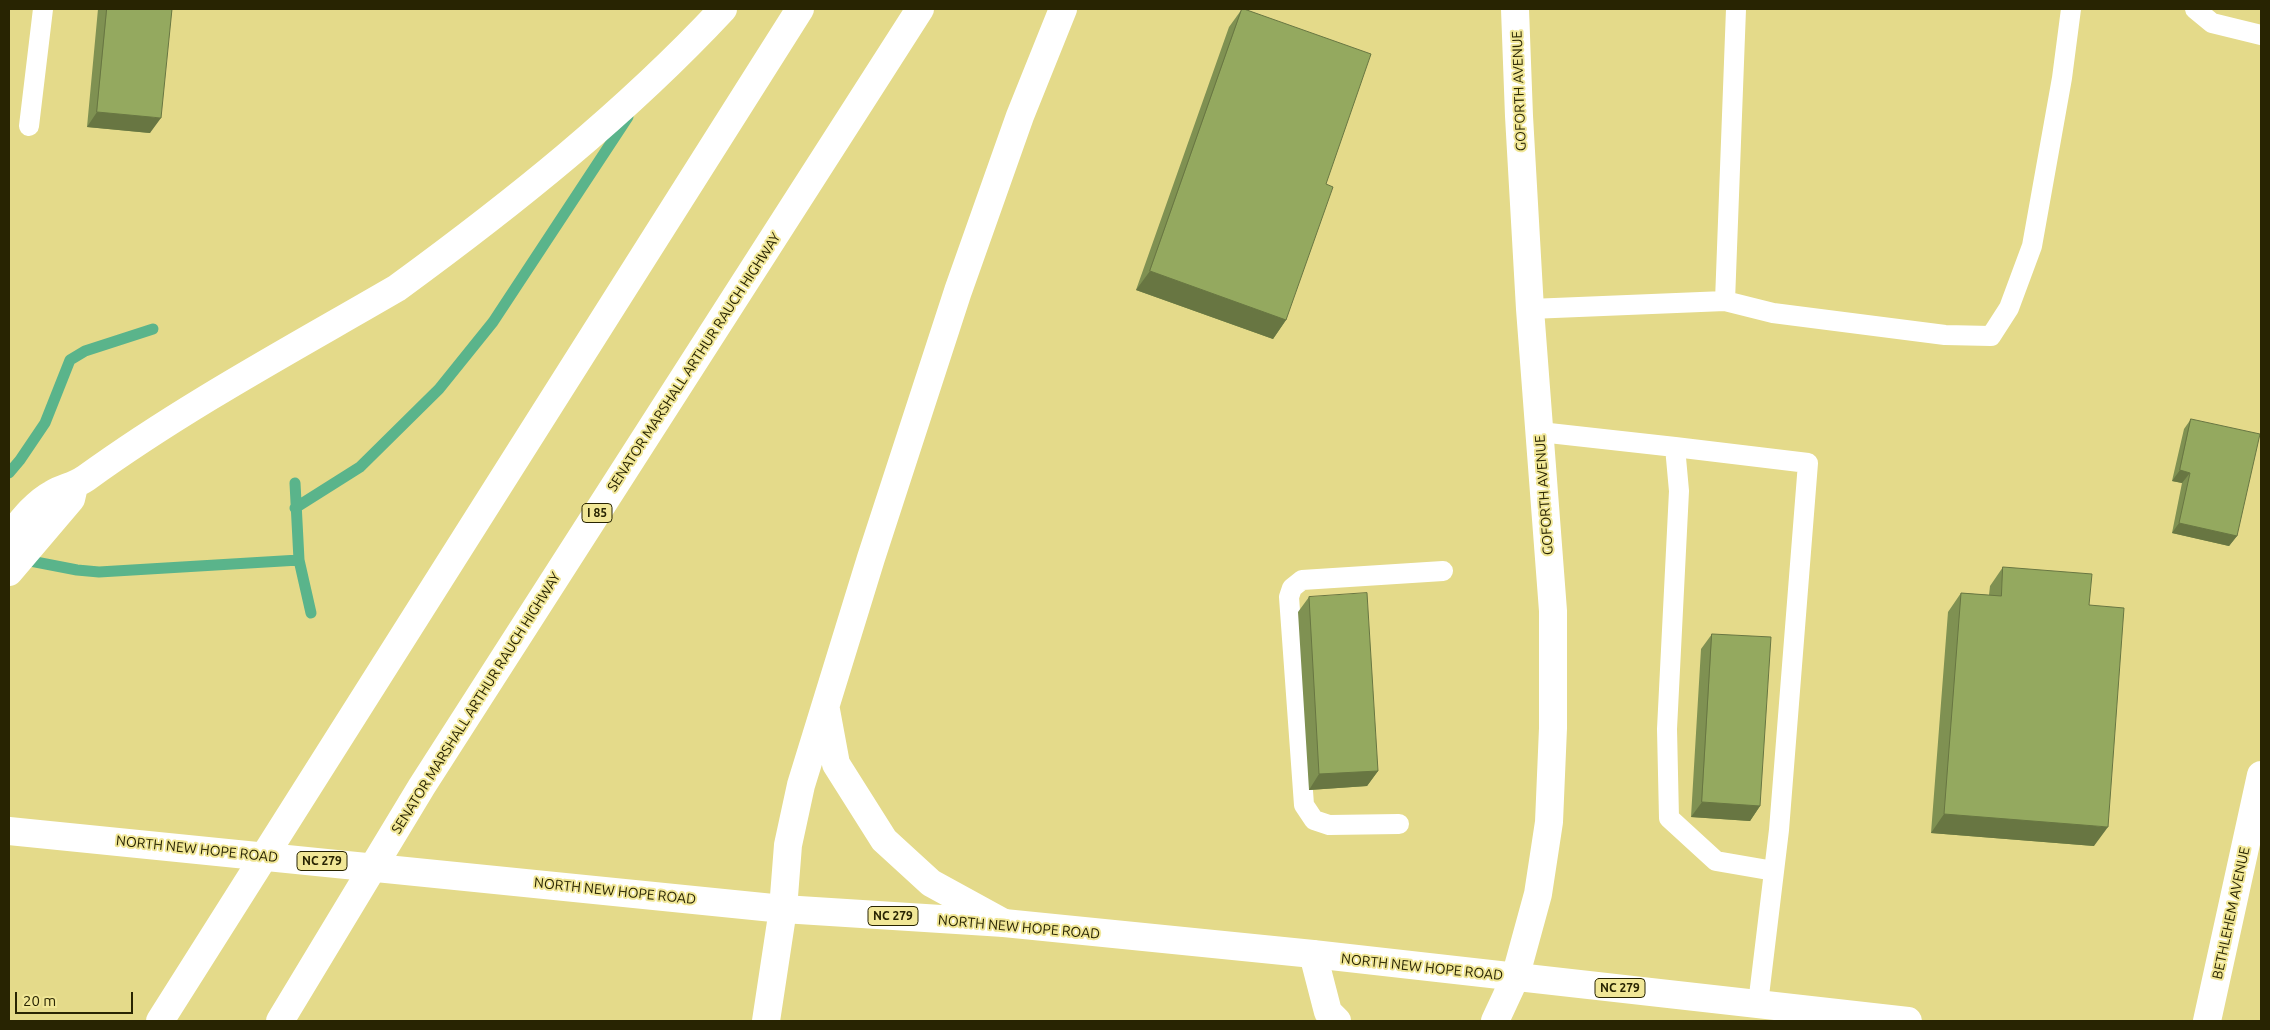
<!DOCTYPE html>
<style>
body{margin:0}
#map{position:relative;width:2270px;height:1030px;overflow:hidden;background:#e4da8a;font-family:Ubuntu,sans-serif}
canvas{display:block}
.frame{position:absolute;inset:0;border:10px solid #282402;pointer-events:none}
.scale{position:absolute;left:15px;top:992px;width:118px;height:22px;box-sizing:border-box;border:2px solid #282402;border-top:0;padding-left:6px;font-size:15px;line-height:18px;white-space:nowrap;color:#282402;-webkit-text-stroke:4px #f1e797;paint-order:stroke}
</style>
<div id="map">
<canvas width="2270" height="1030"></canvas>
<div class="frame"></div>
<div class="scale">20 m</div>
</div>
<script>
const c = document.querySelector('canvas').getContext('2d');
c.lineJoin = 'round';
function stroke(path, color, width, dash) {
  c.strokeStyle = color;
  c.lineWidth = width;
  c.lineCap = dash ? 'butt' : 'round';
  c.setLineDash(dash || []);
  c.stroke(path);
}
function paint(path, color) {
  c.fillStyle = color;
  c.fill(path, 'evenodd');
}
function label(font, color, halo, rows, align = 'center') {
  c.font = font + ' Ubuntu,sans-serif';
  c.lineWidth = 4;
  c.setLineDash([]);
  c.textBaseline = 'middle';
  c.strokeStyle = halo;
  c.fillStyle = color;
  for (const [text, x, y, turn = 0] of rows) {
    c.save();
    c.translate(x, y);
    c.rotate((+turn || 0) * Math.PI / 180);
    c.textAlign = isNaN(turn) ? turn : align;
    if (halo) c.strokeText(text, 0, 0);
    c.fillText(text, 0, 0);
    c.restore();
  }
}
stroke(new Path2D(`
 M9,473l11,-13 25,-37 25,-63 15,-9 68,-22
 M295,483l4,77 12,53
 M295,508l65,-41 79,-78 54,-67 135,-205
 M20,559l57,11 22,2 200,-12`), '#5ab48b', 11);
stroke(new Path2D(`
 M2195,9l17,14 49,12
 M29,126l14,-117
 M1725,301l48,12 172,22 46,1 18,-28 23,-62 30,-168 9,-69
 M1530,309l195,-8 11,-292
 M1540,432l135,15 4,44 -12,238 2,89 47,43 58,10
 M1675,447l133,16 -29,367 -21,174
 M1399,824l-70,1 -15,-5 -10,-15 -15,-208 3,-9 10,-8 141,-9`), '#fff', 20);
stroke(new Path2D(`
 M1313,954l15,58 9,9
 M1495,1021l20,-43 23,-84 11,-72 4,-94v-117l-23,-302 -11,-193 -4,-107
 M2207,1021l54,-246`), '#fff', 28);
stroke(new Path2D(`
 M9,831l774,78 221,14 309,31 595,67`), '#fff', 28);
stroke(new Path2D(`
 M9,537c12,-15 26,-34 43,-43 12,-7 21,-7 34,-16 98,-71 206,-129 311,-190 115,-84 228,-174 326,-279
 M9,572l62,-73 3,-13
 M826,710l10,54 48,76 47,43 73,40
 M160,1021l640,-1012
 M280,1021l142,-235 498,-777
 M766,1021l17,-112 5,-64 13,-60 70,-227 87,-267 62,-175 43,-107`), '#fff', 28);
paint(new Path2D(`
 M98,9h74l-22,124 -63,-6z
 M1242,9l84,175 -40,136 -13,19 -137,-49 93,-263z
 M2191,419l46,117 -8,10 -57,-13 10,-50 -10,-2 12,-52z
 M2003,567l86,38 5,241 -163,-13 17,-221 13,-19 28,2 1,-9z
 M1309,597l69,174 -11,15 -58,4 -11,-178z
 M1712,634l48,172 -10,15 -59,-4 10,-168z`), '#7f9152');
paint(new Path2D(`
 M97,112l64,6 -11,15 -63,-6z
 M1150,271l136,49 -13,19 -137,-49z
 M2180,470l10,3 -8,10 -10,-2z
 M2179,523l58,13 -8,10 -57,-13z
 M1378,771l-11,15 -58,4 10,-16z
 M1702,802l58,4 -10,15 -59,-4z
 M1944,814l164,13 -14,19 -163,-13z`), '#687642');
const building = new Path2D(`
 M107,9h65l-11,109 -64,-6z
 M1242,9h2l127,45 -45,130 7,3 -47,133 -136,-49z
 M2191,419l69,15 -23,102 -58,-13 11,-50 -10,-3z
 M2003,567l89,7 -3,31 35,3 -16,219 -164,-13 17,-221 40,3z
 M1367,593l11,178 -59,3 -10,-177z
 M1712,634l59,3 -11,169 -58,-4z`);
paint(building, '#94a95f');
stroke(building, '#687642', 1);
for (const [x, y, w] of [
 [597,513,30],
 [322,861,50],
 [893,916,50],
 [1620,988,50]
]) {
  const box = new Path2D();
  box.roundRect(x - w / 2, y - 9.5, w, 19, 4);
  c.fillStyle = '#f1e797';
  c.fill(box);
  stroke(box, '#282402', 1);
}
label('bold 12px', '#282402', null, [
 ["I 85",597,513],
 ["NC 279",322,861],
 ["NC 279",893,916],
 ["NC 279",1620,988]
]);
label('14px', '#282402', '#f1e797', [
 ["GOFORTH AVENUE",1519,91,-92],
 ["SENATOR MARSHALL ARTHUR RAUCH HIGHWAY",694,362,-57],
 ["GOFORTH AVENUE",1544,495,-94],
 ["SENATOR MARSHALL ARTHUR RAUCH HIGHWAY",476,703,-58],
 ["NORTH NEW HOPE ROAD",197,849,6],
 ["NORTH NEW HOPE ROAD",615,891,6],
 ["BETHLEHEM AVENUE",2231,913,-78],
 ["NORTH NEW HOPE ROAD",1019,927,5],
 ["NORTH NEW HOPE ROAD",1422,967,6]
]);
</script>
